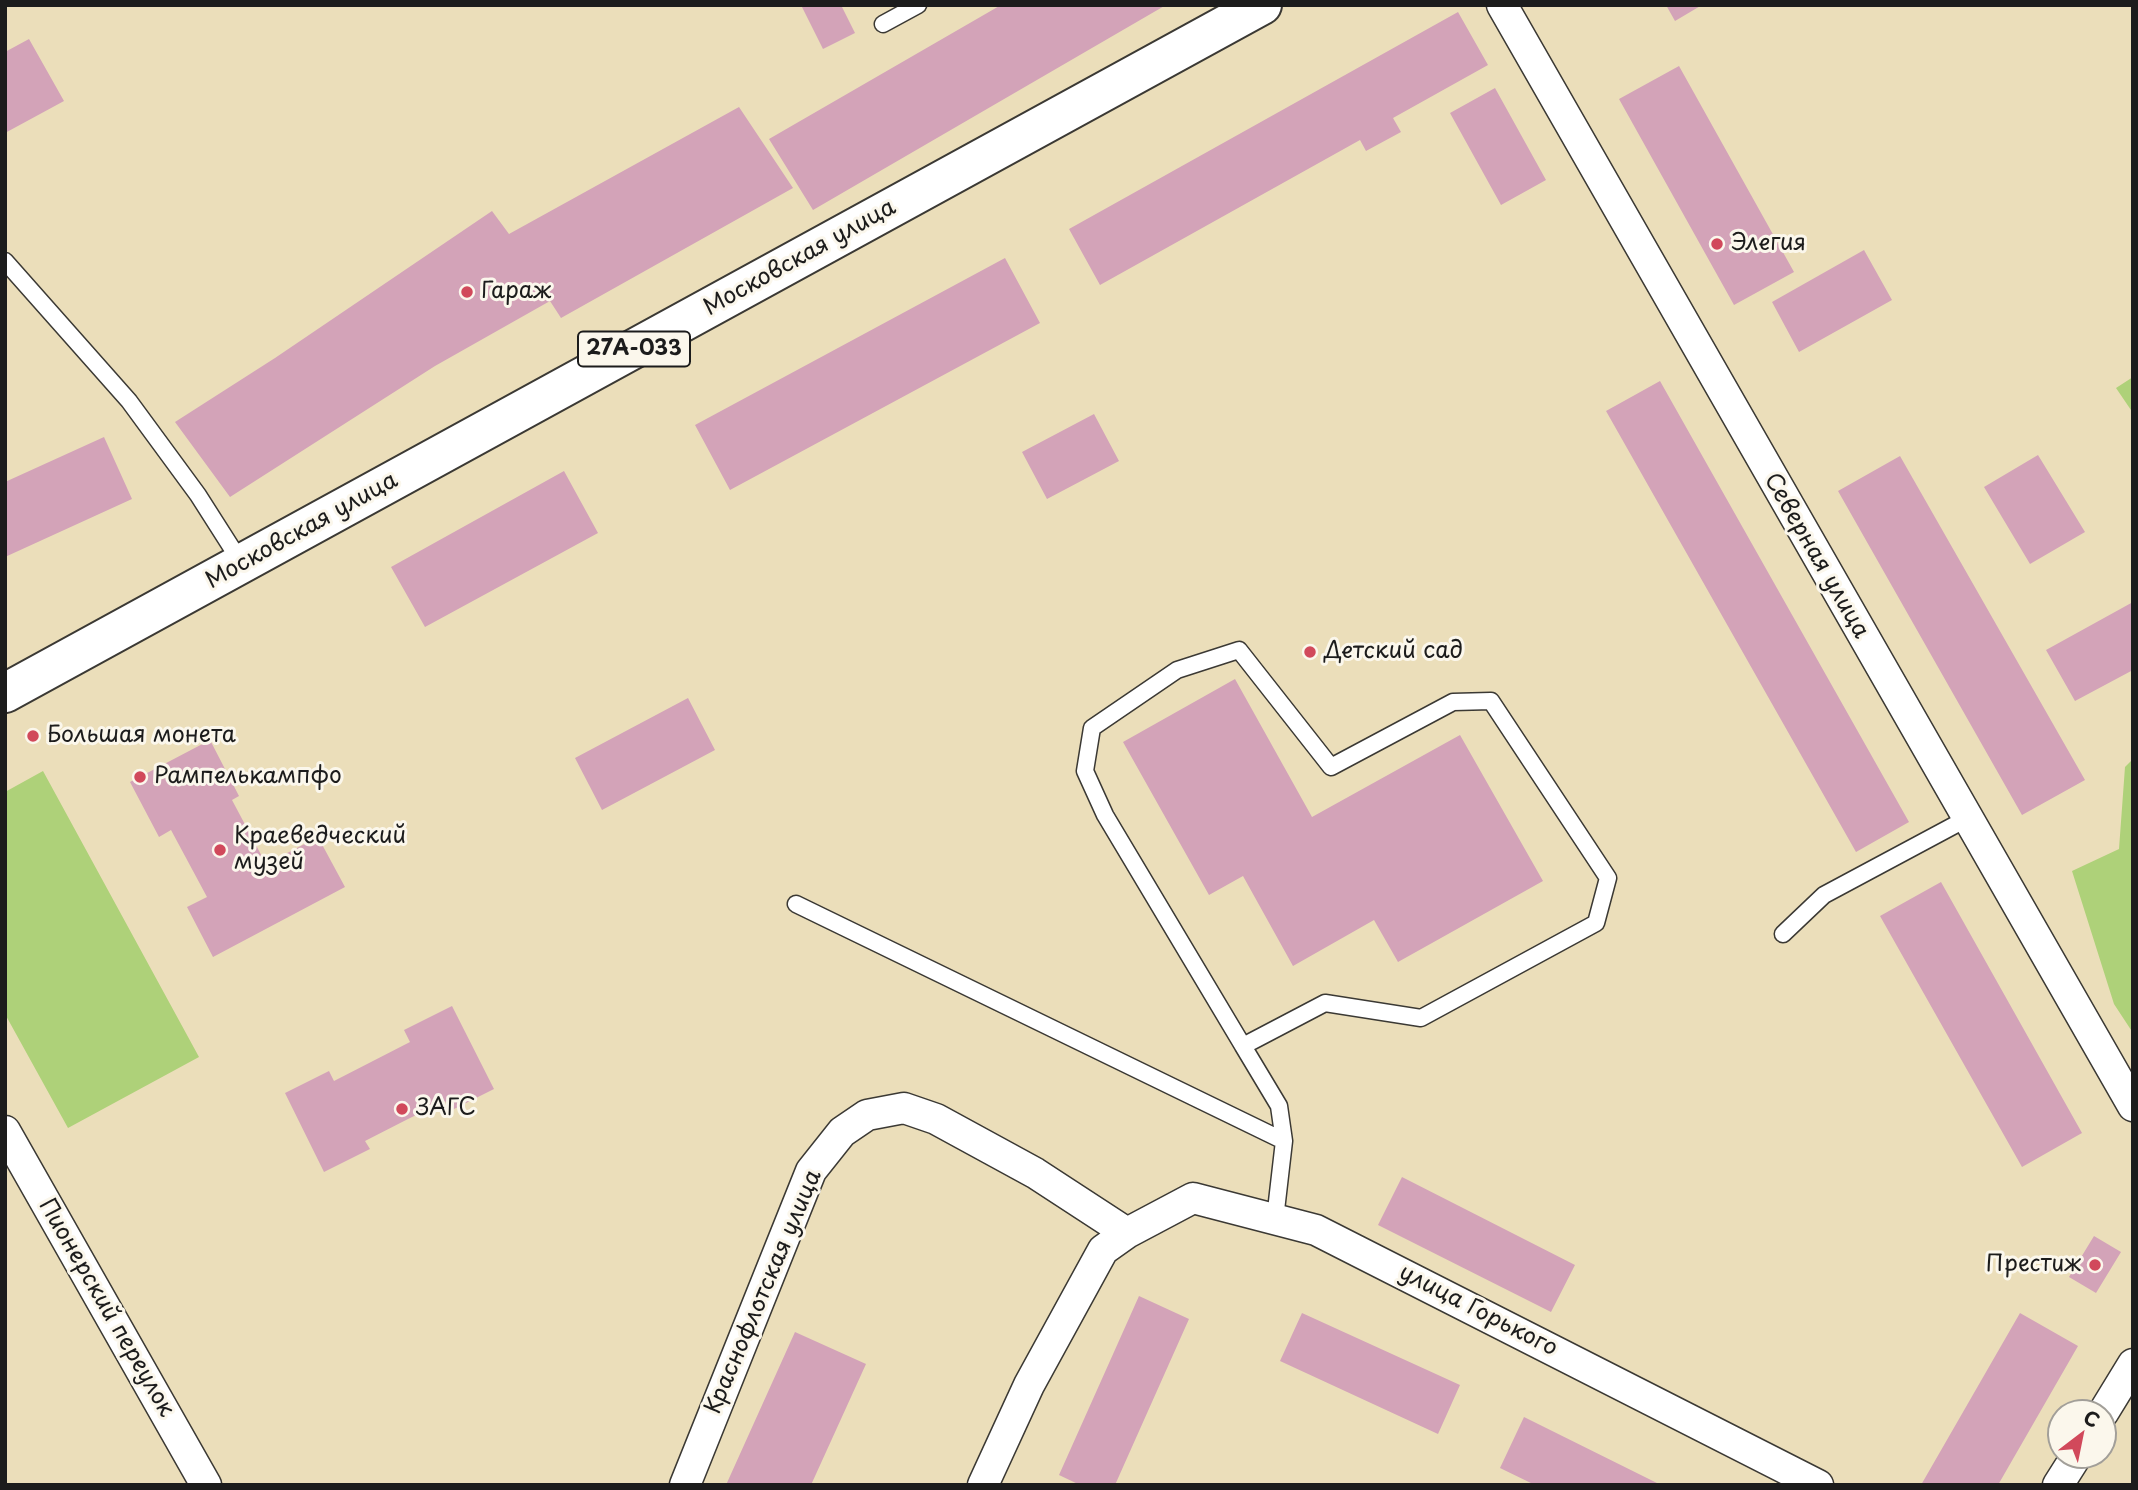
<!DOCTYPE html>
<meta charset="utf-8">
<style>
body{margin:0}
#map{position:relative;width:2138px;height:1490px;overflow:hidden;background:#ebdeba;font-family:"Playpen Sans",sans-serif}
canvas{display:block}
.frame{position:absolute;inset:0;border:7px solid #1c1c1c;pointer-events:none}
.north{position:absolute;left:2047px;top:1399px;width:70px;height:70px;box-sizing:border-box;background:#fbf7ec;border:2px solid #a29f99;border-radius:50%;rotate:32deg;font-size:19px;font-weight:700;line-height:28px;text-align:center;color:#1c1c1c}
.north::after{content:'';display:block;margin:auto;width:24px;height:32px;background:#d1495b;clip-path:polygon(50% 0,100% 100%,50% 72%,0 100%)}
</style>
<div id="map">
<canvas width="2138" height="1490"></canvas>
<div class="frame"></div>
<div class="north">С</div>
</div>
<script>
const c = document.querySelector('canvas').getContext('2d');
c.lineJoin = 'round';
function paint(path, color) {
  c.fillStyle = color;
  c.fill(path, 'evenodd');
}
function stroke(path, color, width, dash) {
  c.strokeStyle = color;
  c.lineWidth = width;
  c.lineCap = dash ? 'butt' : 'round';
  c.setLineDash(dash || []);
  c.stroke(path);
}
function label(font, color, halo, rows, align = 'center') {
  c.font = font + ' "Playpen Sans",sans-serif';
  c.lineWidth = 6;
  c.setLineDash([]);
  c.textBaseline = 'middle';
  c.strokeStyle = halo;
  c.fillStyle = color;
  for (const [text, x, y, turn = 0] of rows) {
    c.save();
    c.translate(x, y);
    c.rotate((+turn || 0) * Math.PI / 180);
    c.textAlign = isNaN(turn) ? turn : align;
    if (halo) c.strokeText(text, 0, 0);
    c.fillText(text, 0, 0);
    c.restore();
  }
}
paint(new Path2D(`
 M2133,377v36l-17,-25z
 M2133,759v274l-19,-29 -42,-133 47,-22 6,-82z
 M43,771l156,286 -131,71 -63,-114v-222z`), '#aed179');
paint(new Path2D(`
 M801,5h40l14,28 -32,16z
 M1001,5h165l-353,205 -44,-71z
 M1666,5h36l-27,16z
 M1458,12l30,53 -95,53 8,14 -35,19 -6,-11 -260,145 -31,-56z
 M29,39l35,62 -59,32v-81z
 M1679,66l115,206 -60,33 -115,-206z
 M1495,88l51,92 -45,25 -51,-92z
 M739,107l54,81 -232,130 -11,-17 -115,65 -205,131 -55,-75 100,-64 217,-147 17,23z
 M1864,250l28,50 -93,52 -27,-50z
 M1005,258l35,65 -310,167 -35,-65z
 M1660,381l249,441 -53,30 -250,-441z
 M1094,414l25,47 -72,38 -25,-47z
 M104,437l28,62 -127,58v-75z
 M2038,455l47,77 -55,32 -46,-77z
 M1900,456l185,324 -63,35 -184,-324z
 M564,471l34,62 -173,94 -34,-60z
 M2133,602v68l-58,31 -29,-51z
 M1235,679l77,138 148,-82 83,146 -145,81 -24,-42 -81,46 -50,-90 -34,19 -86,-153z
 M688,698l27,52 -113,60 -27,-52z
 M210,740l29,56 -7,4 34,64 52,-27 27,50 -132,70 -26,-50 20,-10 -36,-67 -12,7 -29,-55z
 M1941,882l141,251 -60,34 -142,-251z
 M452,1006l42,83 -44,22 -5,-10 -37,18 -43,22 5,8 -46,23 -39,-79 44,-22 5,10 76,-39 -6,-12z
 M1402,1177l173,88 -24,47 -173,-87z
 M2094,1236l27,16 -25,41 -27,-16z
 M1139,1296l50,23 -74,166h-35l-21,-10z
 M1302,1313l158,72 -22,49 -158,-73z
 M2020,1313l58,33 -80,139h-77z
 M795,1332l71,32 -55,121h-85z
 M1524,1417l137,68h-126l-35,-17z`), '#d3a3b8');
const service = new Path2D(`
 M883,24l35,-19
 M5,261l124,140 69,94 44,69
 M796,904l488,237 -9,78
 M1783,934l41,-39 142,-76
 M1243,1046l-138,-231 -20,-44 7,-43 85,-58 62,-20 92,117 122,-65 38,-1 117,177 -12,45 -175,95 -96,-15 -82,43 36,60 5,35`);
const minor = new Path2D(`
 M1502,5l631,1101
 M5,1131l201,354
 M2103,1413l30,-49
 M685,1485l126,-314 31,-39 25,-17 37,-7 32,11 99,54 92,60
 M983,1485l46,-100 74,-135 24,-17 66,-35 123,32 502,255
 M2058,1485l19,-30`);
const primary = new Path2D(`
 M5,693l1257,-688`);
stroke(service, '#3b3934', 19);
stroke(minor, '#3b3934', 33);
stroke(primary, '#3b3934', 42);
stroke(service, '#fff', 16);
stroke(minor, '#fff', 30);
stroke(primary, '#fff', 38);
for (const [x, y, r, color] of [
 [1717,244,7,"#d1495b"],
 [467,292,7,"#d1495b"],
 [1310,652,7,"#d1495b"],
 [33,736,7,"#d1495b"],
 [140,777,7,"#d1495b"],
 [220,850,7,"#d1495b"],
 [402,1109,7,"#d1495b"],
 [2095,1265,7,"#d1495b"]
]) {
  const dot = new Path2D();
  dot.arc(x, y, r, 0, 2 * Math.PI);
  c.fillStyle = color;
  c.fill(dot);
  stroke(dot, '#fbf7ec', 2.5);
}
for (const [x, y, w] of [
 [634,349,112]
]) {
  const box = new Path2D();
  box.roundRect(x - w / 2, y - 17.5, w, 35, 5);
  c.fillStyle = '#fbf7ec';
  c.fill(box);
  stroke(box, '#1c1c1c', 2);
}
label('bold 21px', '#1c1c1c', null, [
 ["27А-033",634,349]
]);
label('23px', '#1c1c1c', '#fbf7ec', [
 ["Элегия",1731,244],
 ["Гараж",481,292],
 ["Детский сад",1324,652],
 ["Большая монета",47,736],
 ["Рампелькампфо",154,777],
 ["Краеведческий",234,837],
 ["музей",234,863],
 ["ЗАГС",416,1109],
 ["Престиж",2081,1265,"right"]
], 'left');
label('23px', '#1c1c1c', '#fbf7ec', [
 ["Московская улица",800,258,-29],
 ["Московская улица",302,531,-29],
 ["Северная улица",1816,556,60],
 ["Краснофлотская улица",764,1292,-67],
 ["Пионерский переулок",106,1308,60],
 ["улица Горького",1478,1311,27]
]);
</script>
